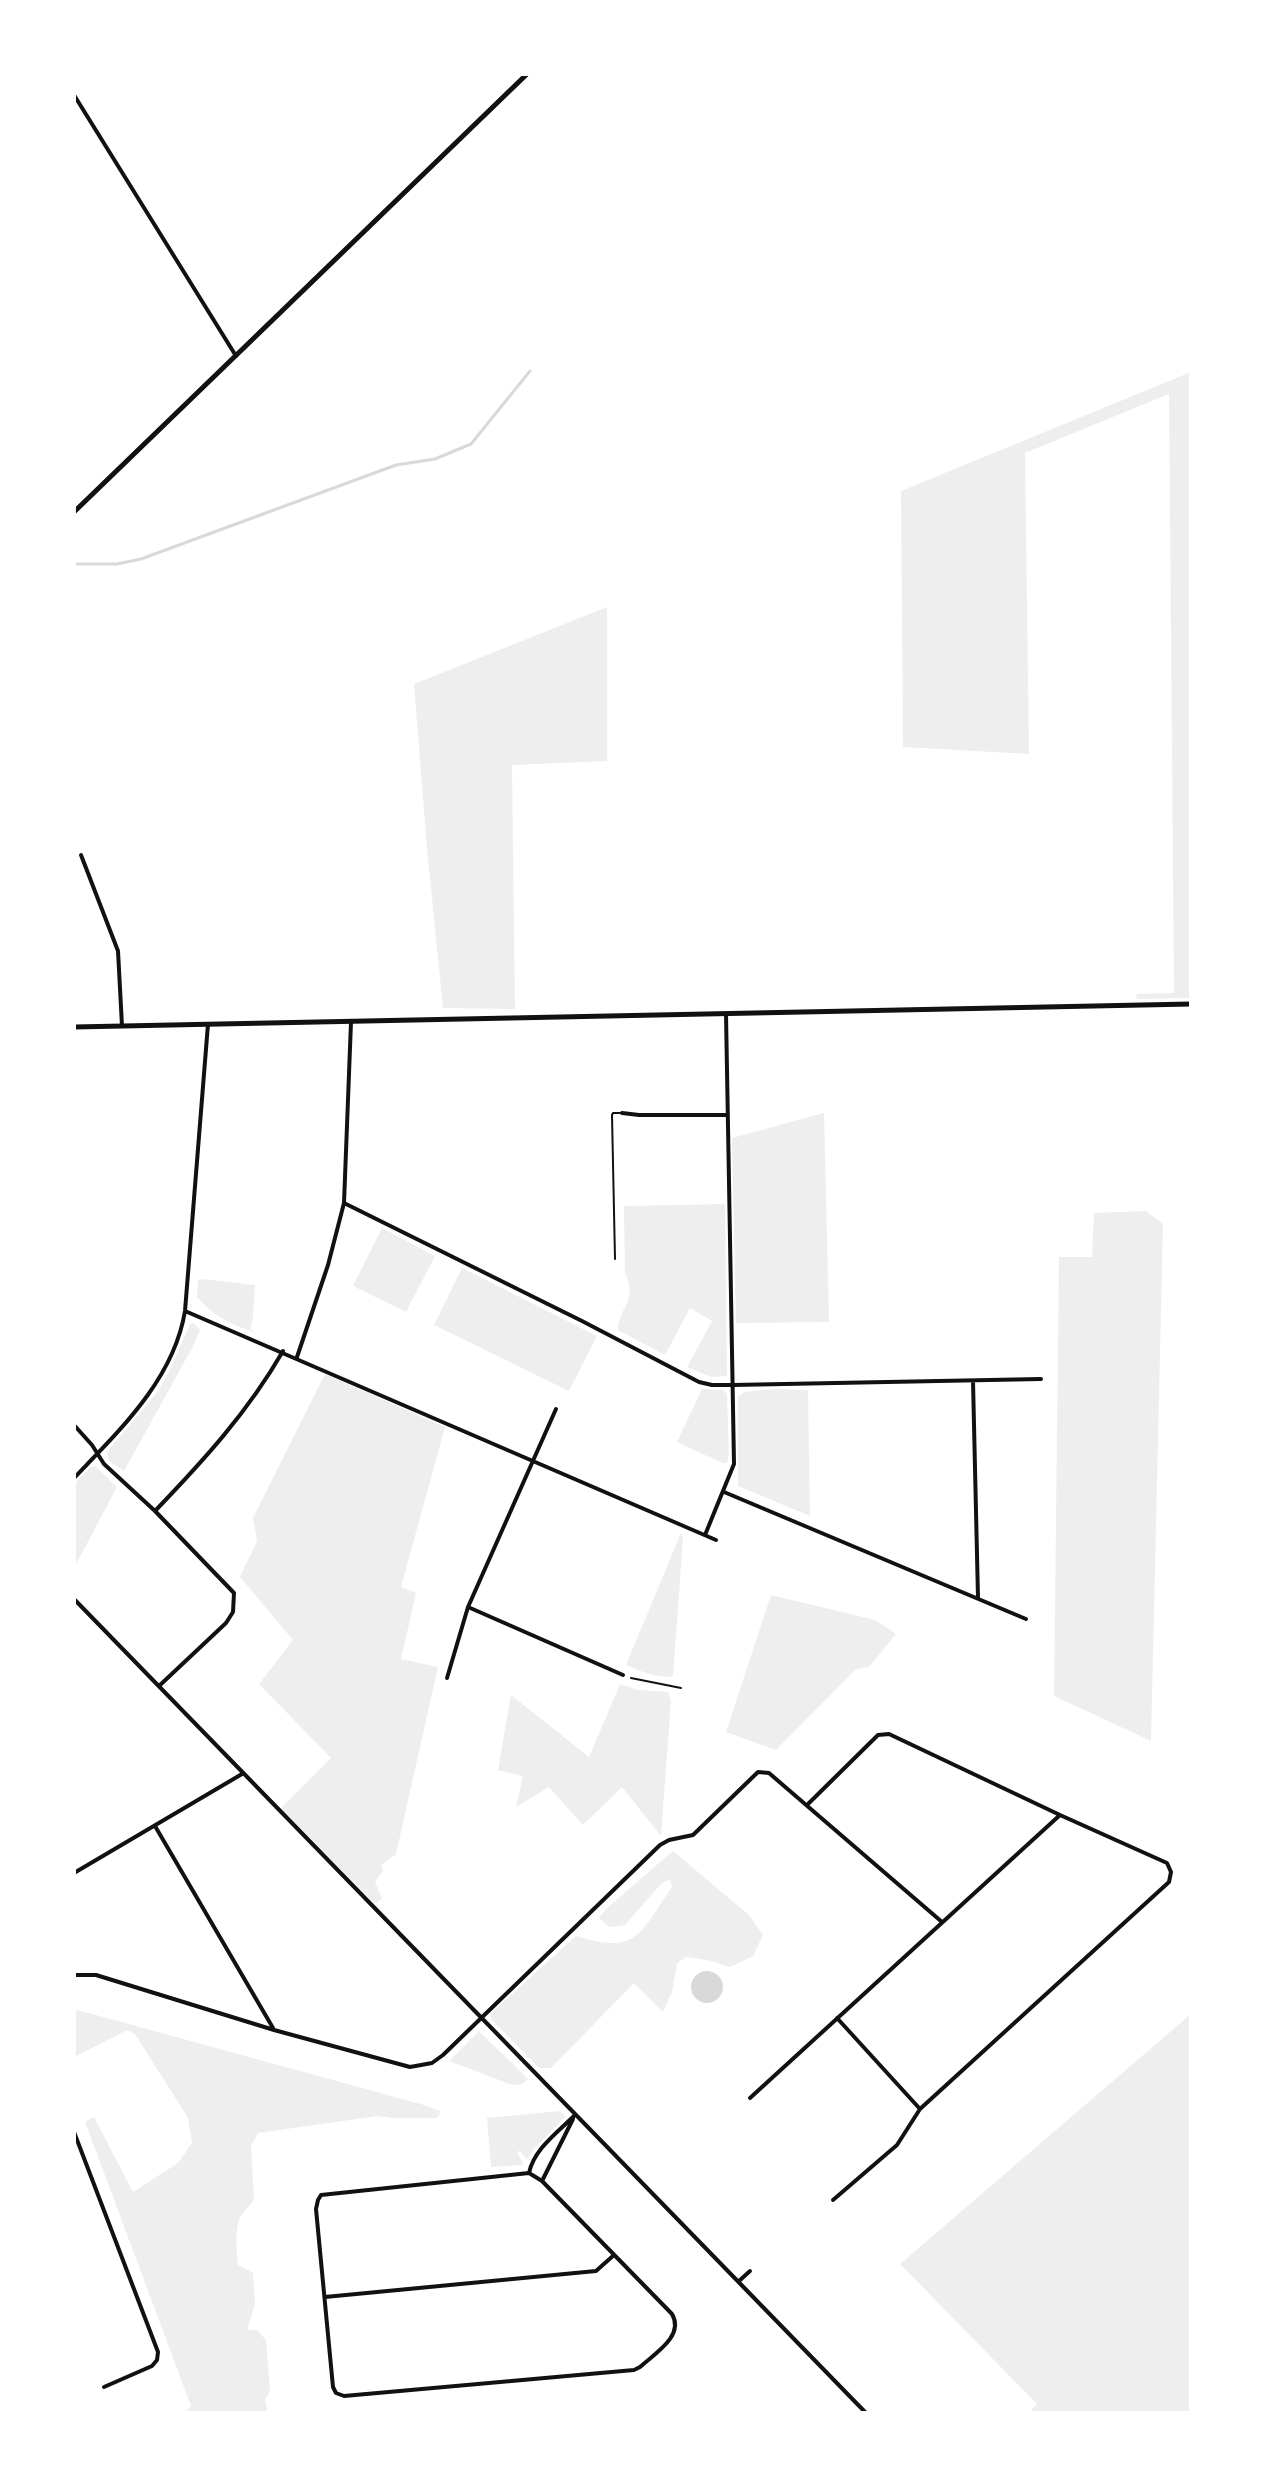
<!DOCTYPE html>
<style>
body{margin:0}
#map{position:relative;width:1265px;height:2487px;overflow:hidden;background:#fff;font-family:"Nunito Sans",sans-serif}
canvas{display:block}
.frame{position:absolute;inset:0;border:76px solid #fff;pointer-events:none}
</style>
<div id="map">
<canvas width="1265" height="2487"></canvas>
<div class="frame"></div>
</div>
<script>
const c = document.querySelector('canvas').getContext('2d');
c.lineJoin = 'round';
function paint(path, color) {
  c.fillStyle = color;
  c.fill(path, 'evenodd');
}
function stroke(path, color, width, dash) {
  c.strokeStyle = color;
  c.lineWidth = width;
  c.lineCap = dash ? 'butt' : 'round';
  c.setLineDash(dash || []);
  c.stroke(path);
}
paint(new Path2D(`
 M1191,372v626l-54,1 -1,-5 38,-1 -5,-599 -144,59 4,301 -126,-7 -2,-256z
 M607,607v154l-95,4 3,244 -72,-1 -16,-160 -13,-164z
 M824,1113l5,209 -93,1 -4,-185z
 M725,1204l2,172 -16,1 -24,-10 25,-46 -22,-13 -25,47 -47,-25c-1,-20 21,-29 7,-57l-1,-67z
 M1146,1211l17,13 -12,517 -97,-45 5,-439h33l2,-44z
 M382,1228l53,28 -29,56 -53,-26z
 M462,1268l135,68 -28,55 -135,-66z
 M202,1279l53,6 -2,33 -3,11 5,3c-22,-6 -43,-17 -58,-35l1,-17z
 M194,1323l6,7 -8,18 -68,123 -15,-10 -2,-9 52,-62 9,-16 22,-50z
 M325,1374l120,53 -44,160 15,6 -15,66 37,8 -42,187 -15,11 2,6 -8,11 7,16 -5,5 -4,-1 -92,-94 50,-50 -72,-74 34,-44 -53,-63 17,-36 -4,-23z
 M702,1389l21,1 4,4 2,61 -2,8h-5l-45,-21z
 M774,1389l34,1 2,126 -72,-30v-90l7,-4z
 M95,1466l22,21 -43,81v-84l17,-17z
 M681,1533l2,6 -10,137c-16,3 -32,-5 -47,-11z
 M771,1595l104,25 21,14 -27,33 -13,2 -80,81 -50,-18z
 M620,1684l18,6 30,2 3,8 -10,136 -39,-49 -39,38 -34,-38 -33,20 7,-31 -25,-6 13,-75 78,62z
 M673,1851l76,64 14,20 -10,21 -23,11 -22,-7 -22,-3 -9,6 -5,29 -9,20 -29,-29 -83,85h-12l-47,-48 -2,-6 86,-78c62,19 63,-2 96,-49l-2,-8 -9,5 -36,41 -16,2 -10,-9 8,-10z
 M74,2009l350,96 16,6 -1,5 -3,2h-45l-13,-2 -120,17 -7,13 3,52c-3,8 -7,9 -11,15 -10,13 -6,37 -5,52l15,8 2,31 -8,26h10l9,10 4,51 -5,9 3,13h-84l7,-7 -106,-284 9,-5 39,75 45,-29 14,-20 -4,-25 -53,-84 -8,-4 -53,27z
 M1191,2014v399h-162l8,-9 -137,-140z
 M479,2031l49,48 -6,5 -10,1 -63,-24z
 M560,2111l6,5 -33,34 -6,10 -7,-9 -3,1 7,13 -33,2 -4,-49z`), '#eee');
paint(new Path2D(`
 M691 1987a16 16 0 1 1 32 0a16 16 0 1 1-32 0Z`), '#d9d9d9');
stroke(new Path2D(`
 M74,564h43l24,-5 255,-94 39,-6 36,-15 59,-73`), '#d9d9d9', 3);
stroke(new Path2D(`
 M631,1678l50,10`), '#111', 2);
stroke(new Path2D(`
 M615,1259l-3,-144 1,-2h8`), '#111', 2);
stroke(new Path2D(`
 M74,95l162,261
 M81,855l37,96 4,75
 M622,1113l17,2h88
 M344,1203l238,118 117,61 13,3h21l308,-6
 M185,1311l531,229
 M297,1357l31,-92 16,-62 7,-181
 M973,1381l5,217
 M74,1425l18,20 12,19 51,47 79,82 -1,19 -7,11 -67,63
 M74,1478c46,-48 100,-99 111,-167l23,-287
 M724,1492l302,127
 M155,1511c48,-50 93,-99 128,-160
 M705,1535l29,-71 -8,-450
 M74,1599l792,814
 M468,1607l155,68
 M447,1678l21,-71 88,-198
 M807,1805l71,-70 11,-1 171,81 107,48 4,9 -2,10 -249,227 -23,36 -64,55
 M155,1826l118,202
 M74,1873l168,-99
 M74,1975h22l178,55 136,37 22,-4 11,-8 217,-210 9,-5 24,-5 65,-63 11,1 173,149
 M837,2018l83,91
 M750,2098l310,-283
 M74,2132l84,220 -1,8 -5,6 -48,21
 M529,2173l13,8 130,133c13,22 -18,40 -32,53l-6,3 -290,26 -8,-3 -3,-6 -17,-178 2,-9 3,-5z
 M529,2173c5,-24 29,-41 46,-58
 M542,2181l31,-62
 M739,2281l11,-10
 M325,2297l271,-26 18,-16`), '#111', 4);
stroke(new Path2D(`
 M74,512l453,-438
 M74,1027l1117,-23`), '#111', 5);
</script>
